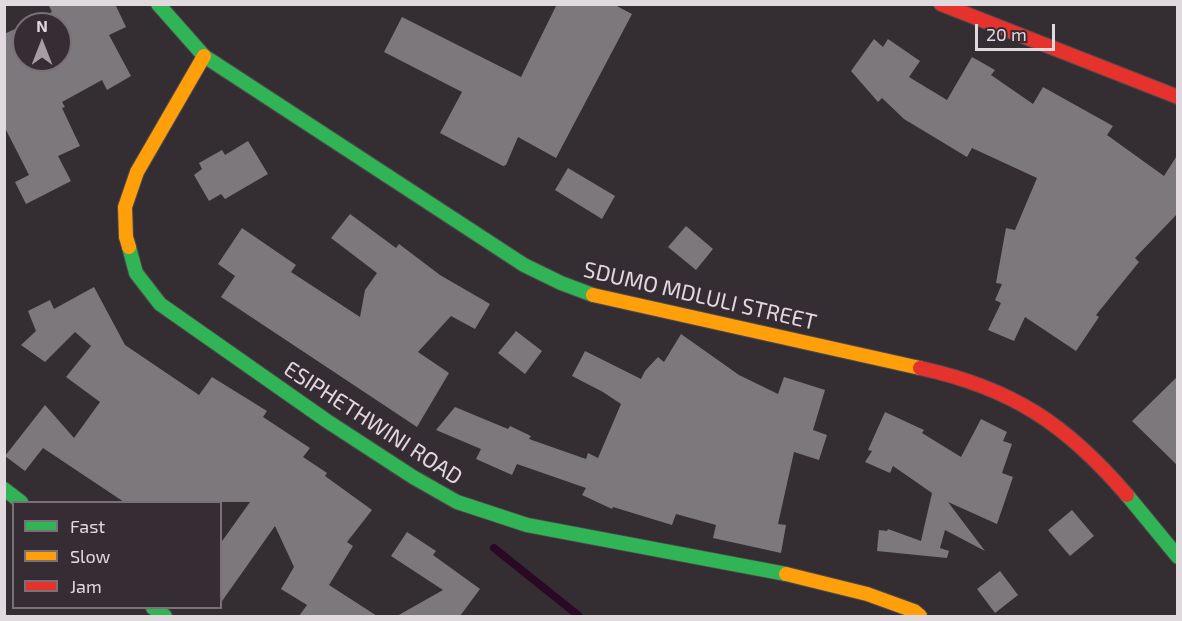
<!DOCTYPE html>
<style>
body{margin:0}
#map{position:relative;width:1182px;height:621px;overflow:hidden;background:#342e33;font-family:"Exo 2",sans-serif}
canvas{display:block}
.frame{position:absolute;inset:0;border:6px solid #e0d9de;pointer-events:none}
.legend{position:absolute;left:12px;top:501px;width:210px;height:108px;box-sizing:border-box;background:#362c34;border:2px solid #7a7178;margin:0;padding:8px 10px;list-style:none;font-size:18px;color:#e0d9de}
.legend li{display:flex;align-items:center;gap:12px;height:30px}
.legend b{width:30px;border:2px solid #7a7178}
.north{position:absolute;left:12px;top:12px;width:60px;height:60px;box-sizing:border-box;background:#362c34;border:2px solid #7a7178;border-radius:50%;rotate:0deg;font-size:16px;font-weight:700;line-height:24px;text-align:center;color:#e0d9de}
.north::after{content:'';display:block;margin:auto;width:21px;height:27px;background:#a49da2;clip-path:polygon(50% 0,100% 100%,50% 72%,0 100%)}
.scale{position:absolute;left:975px;top:24px;width:80px;height:27px;box-sizing:border-box;border:3px solid #e0d9de;border-top:0;padding-left:8px;font-size:18px;line-height:21px;white-space:nowrap;color:#e0d9de;-webkit-text-stroke:4px #362c34;paint-order:stroke}
</style>
<div id="map">
<canvas width="1182" height="621"></canvas>
<div class="frame"></div>
<ul class="legend">
<li><b style="height:8px;background:#30b455"></b>Fast</li>
<li><b style="height:8px;background:#ff9f0a"></b>Slow</li>
<li><b style="height:8px;background:#e5322d"></b>Jam</li>
</ul>
<div class="north">N</div>
<div class="scale">20 m</div>
</div>
<script>
const c = document.querySelector('canvas').getContext('2d');
c.lineJoin = 'round';
function stroke(path, color, width, dash) {
  c.strokeStyle = color;
  c.lineWidth = width;
  c.lineCap = dash ? 'butt' : 'round';
  c.setLineDash(dash || []);
  c.stroke(path);
}
function paint(path, color) {
  c.fillStyle = color;
  c.fill(path, 'evenodd');
}
function label(font, color, halo, rows, align = 'center') {
  c.font = font + ' "Exo 2",sans-serif';
  c.lineWidth = 6;
  c.setLineDash([]);
  c.textBaseline = 'middle';
  c.strokeStyle = halo;
  c.fillStyle = color;
  for (const [text, x, y, turn = 0] of rows) {
    c.save();
    c.translate(x, y);
    c.rotate((+turn || 0) * Math.PI / 180);
    c.textAlign = isNaN(turn) ? turn : align;
    if (halo) c.strokeText(text, 0, 0);
    c.fillText(text, 0, 0);
    c.restore();
  }
}
stroke(new Path2D(`
 M494,548l85,68`), '#290924', 8);
paint(new Path2D(`
 M48,4h67l11,23 -17,8 22,41 -24,14 -5,-10 -40,22 3,5 -3,1 18,38 -22,10 13,25 -45,23 -11,-22 14,-7 -25,-49v-92l20,-9v35h36v-36h-34l26,-12z
 M557,4h56l19,10 -76,144 -38,-21 -12,28 -3,1 -63,-33 22,-41 -78,-40 18,-35 119,60z
 M874,39l9,8 5,-8 32,22 -11,16 38,23 25,-43 23,13 -4,5 42,29 10,-17 70,39 -6,9 57,41 14,-22v59l-43,45 4,4 -43,53 3,2 -23,34 -51,-34 -11,24 -26,-11 13,-27 -6,-3 7,-16 -6,-1 10,-55 9,2 22,-52 -65,-30 -5,9 -63,-38 -22,-21 -4,4 -27,-31z
 M248,141l20,33 -43,25 -4,-5 -12,7 -15,-26 8,-6 -3,-6 23,-13 3,5z
 M568,168l47,28 -13,23 -47,-29z
 M350,214l46,34 3,-4 41,31 50,29 -15,25 -24,-13 -33,36 31,21 -32,54 -196,-130 14,-21 -17,-12 24,-36 54,37 -5,7 69,45 5,-27 12,-17 -46,-35z
 M686,226l27,23 -17,21 -28,-23z
 M94,287l31,58 74,50 13,-18 55,34 -4,6 47,31 -7,9 24,16 -2,3 47,34 -25,32 6,4 -24,39 48,31h-78l8,-11 -26,-16 13,-22 -19,-41 -55,78v-60l30,-42h-126l-81,-54 -18,23 -20,-15 40,-51 29,33 26,-36 -34,-25 25,-31 -16,-14 -30,30 -24,-17 15,-14 -8,-20 22,-11 4,9z
 M516,331l26,20 -17,23 -27,-21z
 M681,334l58,41 39,19 6,-17 41,13 -12,40 14,5 -8,25 -25,-8 -16,72 8,1 -5,28 -68,-15 3,-13 -40,-11 -4,11 -59,-18 -1,2 -30,-14 4,-7 -69,-24 -5,11 -36,-16 5,-10 -45,-19 19,-23 53,22 2,-3 21,10 -2,3 57,20 2,-6 10,5 23,-54 -18,-12 -31,-16 13,-25 56,28 4,-8 13,-14 6,5z
 M1178,376v90l-46,-45z
 M885,412l39,18 -2,3 39,24 20,-38 26,13 -4,9 9,3 -10,29 11,4 -16,47 -49,-22 37,49 -40,-21 -5,18 9,3 -2,7 -70,-7 2,-21 8,1 1,-2 33,12 11,-48 -39,-27 -3,7 -25,-11 7,-11 -4,-1z
 M1072,510l22,26 -24,20 -22,-26z
 M407,532l29,19 -3,4 47,34 -20,27h-63l46,-26 -52,-34z
 M1000,571l18,24 -23,18 -18,-24z`), '#7d787c');
const fast = new Path2D(`
 M158,4l46,52 320,209 37,18 32,12
 M129,247l7,26 24,31 167,117 86,56 44,25 70,23 259,49
 M4,489l17,13
 M1127,495l51,62
 M153,608l12,8`);
const slow = new Path2D(`
 M129,247l-3,-10 -1,-30 12,-35 67,-116
 M593,295l327,73
 M786,574l81,20 47,17 6,5`);
const jam = new Path2D(`
 M941,4l237,93
 M920,368c92,20 146,56 207,127`);
stroke(fast, '#4f494e', 16);
stroke(slow, '#4f494e', 16);
stroke(jam, '#4f494e', 16);
stroke(fast, '#30b455', 14);
stroke(slow, '#ff9f0a', 14);
stroke(jam, '#e5322d', 14);
label('22px', '#e0d9de', '#362c34', [
 ["SDUMO MDLULI STREET",700,296,13],
 ["ESIPHETHWINI ROAD",373,423,33]
]);
</script>
